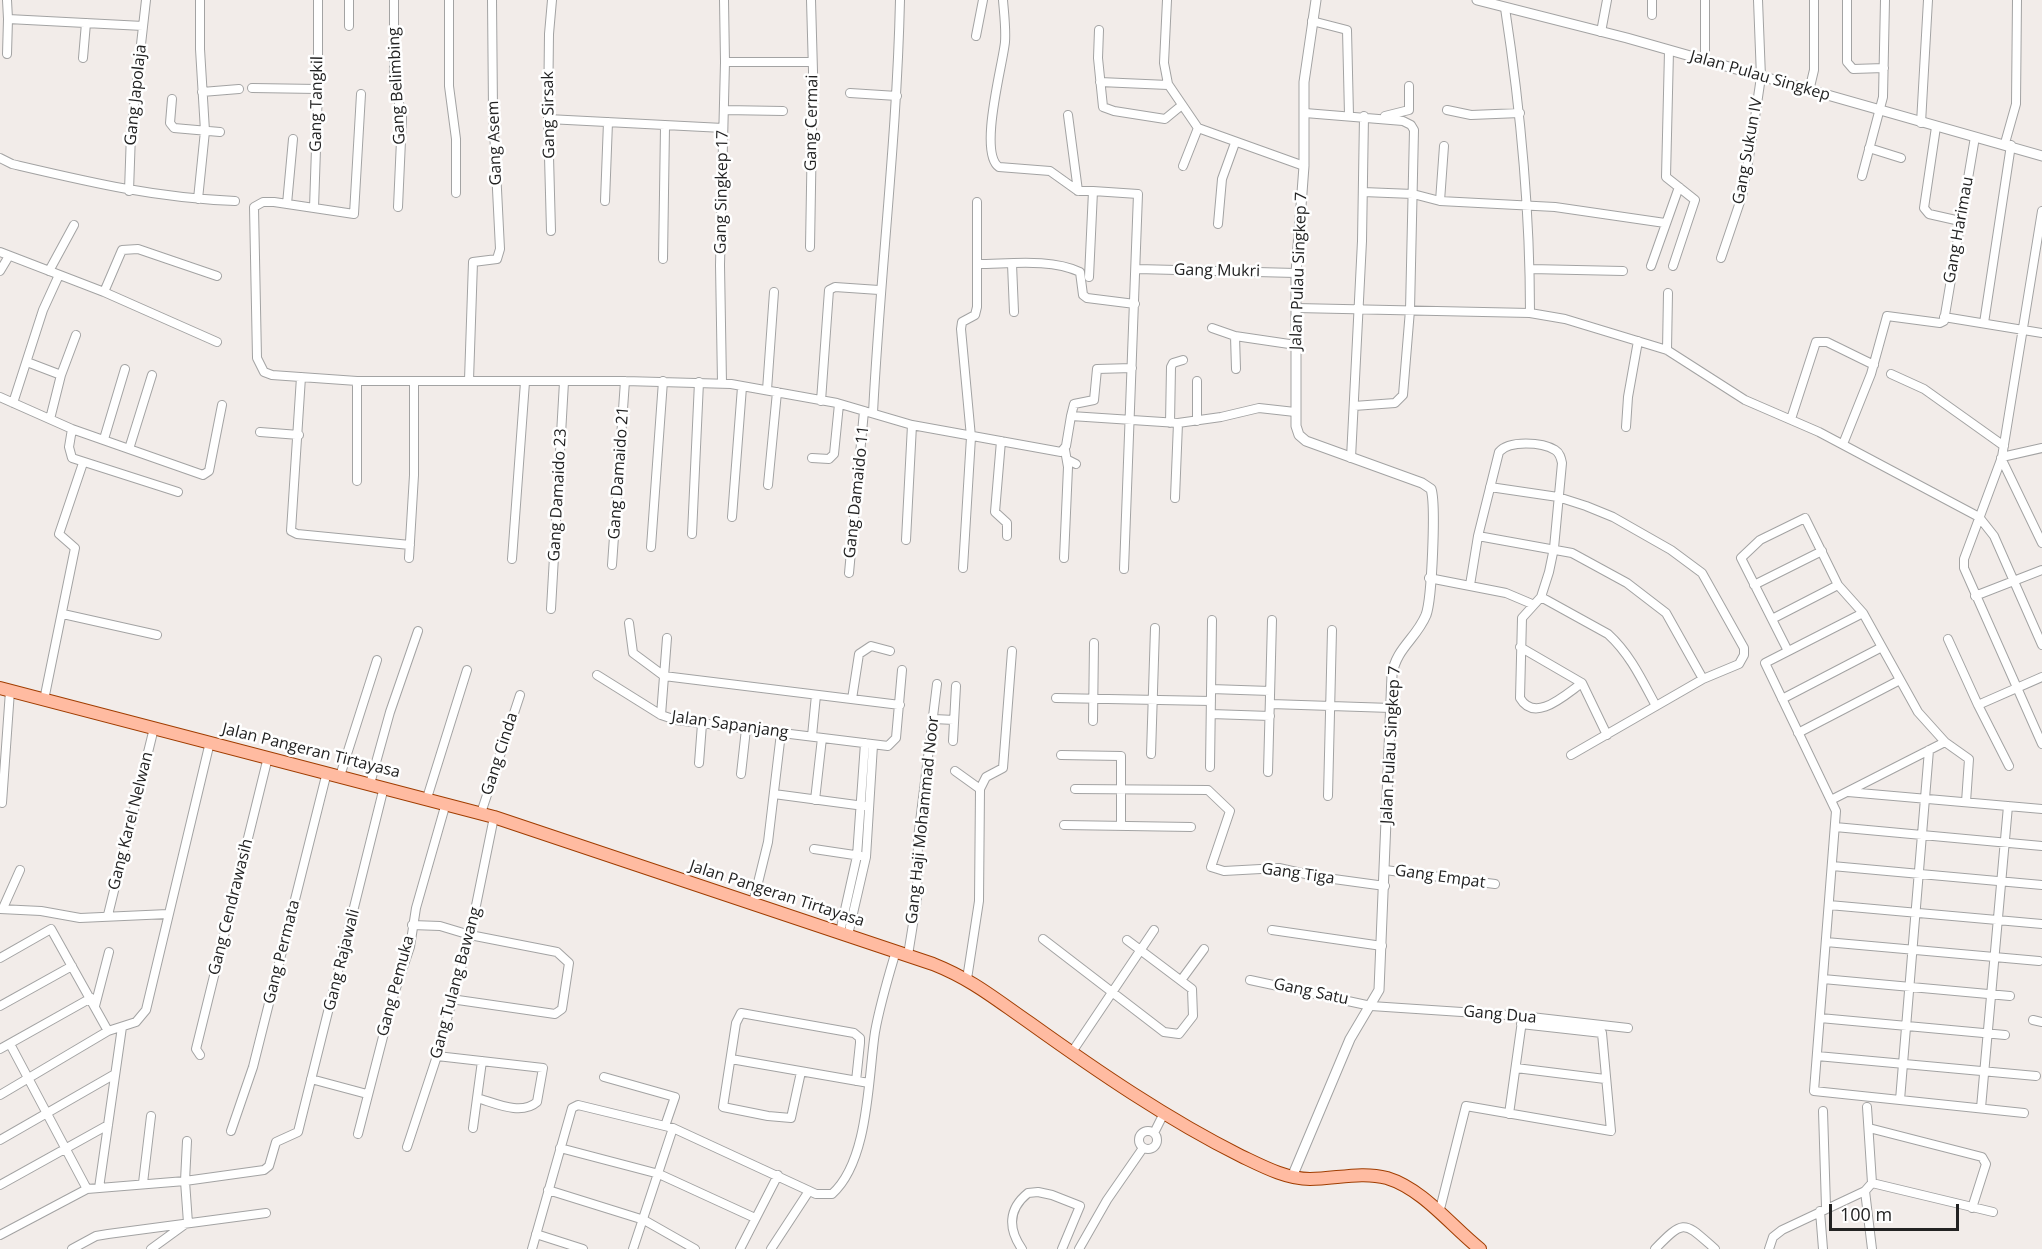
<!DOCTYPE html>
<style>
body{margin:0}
#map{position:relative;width:2042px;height:1249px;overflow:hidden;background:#f2ece9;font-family:"Open Sans",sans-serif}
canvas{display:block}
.scale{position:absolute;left:1829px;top:1204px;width:130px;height:27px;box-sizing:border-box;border:3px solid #222;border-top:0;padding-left:8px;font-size:18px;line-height:21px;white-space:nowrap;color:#222;-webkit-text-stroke:4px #fff;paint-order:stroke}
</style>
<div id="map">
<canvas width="2042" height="1249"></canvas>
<div class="scale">100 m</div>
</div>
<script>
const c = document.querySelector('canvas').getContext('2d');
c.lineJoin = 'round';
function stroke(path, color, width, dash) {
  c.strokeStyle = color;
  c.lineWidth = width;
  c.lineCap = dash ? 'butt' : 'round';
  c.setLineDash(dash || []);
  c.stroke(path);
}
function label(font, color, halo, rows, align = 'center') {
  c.font = font + ' "Open Sans",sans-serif';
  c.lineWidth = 5;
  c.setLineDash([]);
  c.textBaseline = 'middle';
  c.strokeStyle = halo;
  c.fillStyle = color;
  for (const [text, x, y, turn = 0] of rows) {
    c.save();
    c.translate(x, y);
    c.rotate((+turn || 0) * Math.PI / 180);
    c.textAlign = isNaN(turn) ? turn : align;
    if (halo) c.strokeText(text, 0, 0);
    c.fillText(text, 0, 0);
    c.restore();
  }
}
const minor = new Path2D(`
 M7,0l1,19 135,7
 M394,0v78l8,40 -4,89
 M449,0v86l7,53v54
 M1003,0c1,13 3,28 2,42 -2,22 -27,111 -6,125l51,4 28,20
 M1167,0l-3,63 4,21 30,44 106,38
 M1652,0v15
 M1847,0v62l6,7 31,-1
 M1505,8c16,104 25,199 25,305
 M1312,21l35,9 2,85
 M349,26v-26
 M1099,30l-1,28 5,49 11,4 51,8 17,-14
 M1601,32l6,-32
 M976,36l7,-36
 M1669,51l-3,126 29,23 -22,66
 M7,54l1,-35
 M83,58l3,-35
 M1705,61v-61
 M725,62h87
 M1100,82l68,3
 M252,88l66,1
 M1809,91l5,-21v-70
 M202,92l37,-3
 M850,93l47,3
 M361,94l-7,120 -80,-12h-11l-9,5 3,151 7,14 8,3 85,6h268l106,3 106,19 75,22 149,27 5,-6 5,-30 107,7 43,-6 38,-9 36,4
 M172,99l-2,24 4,5 46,4
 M724,110l59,1
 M1447,110l24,5 49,-2
 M1305,113l98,8 8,4 3,5 -4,180 -7,85 -8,8 -41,3
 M1068,115l10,76h15
 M1385,116l24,-6v-24
 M548,119l175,9
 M1921,123l7,-123
 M1936,127l-12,81 5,6 31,7
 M2005,143l11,-39 1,-104
 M1869,148l32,10
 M0,158l12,6c77,18 143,34 223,37
 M1183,166l15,-38
 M1862,176l21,-79 2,-97
 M129,191l2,-58 15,-133
 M1363,192l50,2 27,7 115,6 110,16
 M198,199l7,-68 -5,-82v-49
 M605,201l3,-79
 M1440,201l4,-55
 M287,204l6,-65
 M314,208l4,-119v-89
 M2042,211l-40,246 -38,102v9l78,176
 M1218,224l4,-45 13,-36
 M551,231l-3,-112 1,-85 3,-34
 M810,247l3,-176 -2,-71
 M0,252l104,40 113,50
 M1721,258l21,-62 8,-45 11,-74 -3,-77
 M663,259l2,-132
 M977,264c32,0 73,-6 103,8l3,23 4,3 48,6
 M1012,264l2,48
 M1651,266l28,-79
 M1137,269l159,4
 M1530,269l93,2
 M0,271l9,-15
 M49,271l25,-46
 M1089,277l4,-86 45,3 -14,375
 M104,292l18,-42 16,-1 79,27
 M1296,308l234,5 35,6 102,31 78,50 74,32 160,85 15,19 48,109
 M1944,317l98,16
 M1984,323l27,-178
 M1212,328l23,8 61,9
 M1235,336l1,33
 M1667,350l1,-57
 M27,362l34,13
 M1891,374l33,15 80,57
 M301,377l-10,154 6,3 113,11
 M469,380l4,-118 24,-3 3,-10 -7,-139 -1,-110
 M357,381v100
 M1197,381v40
 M722,383l-2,-118 5,-203 -1,-62
 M767,390l7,-98
 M0,397l72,32 131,46 6,-4 13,-66
 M821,401l8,-111 6,-3 44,3
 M13,403l30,-93 16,-35
 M873,413c7,-138 24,-275 27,-413
 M1071,416l3,-12 20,-4 3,-31 35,-1
 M50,419l11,-44 15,-40
 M1791,419l25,-77h11l47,23
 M1170,423l1,-56 2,-4 10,-3
 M1626,427l2,-30 10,-56
 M72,429l-3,18 3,11 106,34
 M260,432l39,3
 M104,439l21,-70
 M1001,441l-6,71 12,11v13
 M1843,444l28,-70 16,-58 53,7 4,-2 31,-184
 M129,449l23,-74
 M2002,457l40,-9
 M812,458l17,1 5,-5 5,-50
 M1351,458l11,-217 2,-125
 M2001,458l41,85
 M1068,460l8,4
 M768,485l9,-93
 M1490,487l68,10 28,9 27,11 58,33 31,23 42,75v7l-5,9 -36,15 -132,76
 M1175,498l3,-75
 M732,517l10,-130
 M692,534l7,-152
 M1478,536l94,17 55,30 39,30 37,66
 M906,540l6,-115
 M651,547l12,-166
 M409,558l5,-83v-94
 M1064,558l4,-91 -3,-17
 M512,559l13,-177
 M612,565l13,-184
 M963,568l8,-131 -10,-108 1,-7 13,-7 2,-8v-105
 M849,573l15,-162
 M1429,578l77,15 26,11
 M1470,585l8,-49 21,-84c10,-12 43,-10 56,-2 5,3 6,8 7,13l-8,85 -5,24 -8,25 -19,21 -2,80c15,26 46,-4 62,-15
 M1754,585l68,-34
 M1975,596l67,-26
 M1541,597l67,37c22,20 34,46 48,72
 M551,609l13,-227
 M1863,613l-98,50 71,148 -22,280 210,22
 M63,614l94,21
 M1772,619l66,-34
 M629,623l4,30 31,23 236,29
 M1948,639l30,66
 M1520,647l62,36 25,52
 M1788,651l-47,-93 19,-18 45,-22 33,67 25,28 55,99 27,30 24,17 -3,43
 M597,675l64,40 15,5 212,26 8,-8 6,-68
 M1211,689l59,2
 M1056,698l155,3
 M852,699l7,-45 12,-8 19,5
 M1782,699l100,-52
 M44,700l31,-152 -16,-14 24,-71
 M1271,704l120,4
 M1211,714l59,2
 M661,715l6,-77
 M934,719l20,1
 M1093,721l1,-78
 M1798,733l102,-53
 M812,736l4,-41
 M953,741l3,-55
 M1151,754l4,-126
 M1061,755l60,1v70
 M699,763l3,-39
 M2009,766l-31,-61 64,-28
 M1210,767l2,-147
 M955,771l25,18
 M1268,772l4,-152
 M741,774l5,-45
 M340,776l37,-116
 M370,784l20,-72 28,-81
 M1075,789l133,1 22,21 -19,56 13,4 55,-3 40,9 66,9
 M1848,792l194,17
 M774,794l90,12
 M1328,796l4,-166
 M427,798l40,-128
 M815,800l7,-62
 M1831,800l114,-58
 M2,803l8,-112
 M481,813l39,-118
 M1064,825l127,2
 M1835,827l207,19
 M814,849l47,7
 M1832,866l210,19
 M1385,870l110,14
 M753,903l15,-61 13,-109
 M1829,905l213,19
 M3,908l17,-38
 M0,909l41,2 39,7 88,-4
 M108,915l46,-187
 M412,925l28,1 30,9 87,17 12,11 -7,46 -7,5 -104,-15
 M1272,930l110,16
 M840,932l17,-76 8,-113
 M848,935l18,-78 7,-112
 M1043,939l121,93 15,2 14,-18 -1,-27 -65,-49
 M1826,942l213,19
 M908,955l9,-56 1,-61 19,-154
 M0,958l51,-29 57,102
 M967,979l12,-78 1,-112 6,-12 17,-9 9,-117
 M1182,979l22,-30
 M1823,979l187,17
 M1250,980l121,26 151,10 106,12
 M0,1006l72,-40
 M95,1006l14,-54
 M1820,1018l185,17
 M2033,1020l9,2
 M10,1044l77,145
 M0,1049l91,-51
 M1072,1052l82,-122
 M200,1055l-4,-6 72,-292
 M437,1056l106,12 -6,34c-16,14 -42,1 -60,-4
 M1817,1056l219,20
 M731,1059l138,24
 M1516,1068l89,11
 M801,1072l-10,46 -23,-2 -45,-9 13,-84 5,-10 113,20 6,5v5l-4,38
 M604,1077l71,20 -10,29
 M311,1079l56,15
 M0,1095l108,-64 28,-9 10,-12 64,-268
 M1900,1100l29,-350
 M1867,1107l5,76
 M1981,1108l27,-302
 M1823,1111l3,96
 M1509,1114l13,-93
 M473,1128l9,-67
 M1869,1128l113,29 4,7 -14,44
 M1139 1140a9 9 0 1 1 18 0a9 9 0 1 1-18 0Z
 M231,1131l22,-64 74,-295
 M1154,1133l10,-20
 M358,1134l36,-140 16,-47 6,-39 30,-105
 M0,1140l115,-66
 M187,1141l-2,40 3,42
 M407,1147l30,-91 33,-121 24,-118
 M560,1148l99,26 96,44
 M143,1183l8,-67
 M0,1185l108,-60
 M99,1188l23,-161
 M548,1190l96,30 51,29
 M1865,1191l7,58
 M1820,1211l3,38
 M1439,1213l27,-107 145,25 -9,-98 -81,-9
 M536,1234l47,15
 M0,1235l87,-46 98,-8 79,-11 5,-4 7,-24 22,-10 86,-345
 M72,1249l24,-13 12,-2 158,-21
 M151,1249l33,-24
 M532,1249l40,-141 6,-3 95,23 143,66h16c37,-33 36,-116 43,-162 5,-28 13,-54 21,-81
 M633,1249l40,-121
 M740,1249l38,-74
 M771,1249l38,-58
 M1022,1249c-14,-20 -14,-40 6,-56l10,-1 14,3 28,11 -18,43
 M1079,1249l28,-49 36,-52
 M1655,1249c30,-31 29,-27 60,0
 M1769,1249l4,-12 9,-7 83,-39 7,-8 121,29`);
const tertiary = new Path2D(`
 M1477,0l150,38 415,118
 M1292,1177l58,-138 29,-49 13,-315c4,-27 24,-36 34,-60 6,-16 10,-111 5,-126l-9,-6 -116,-42 -7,-6 -3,-9v-153l8,-107v-84l12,-82`);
const primary = new Path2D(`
 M0,688l494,129 439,147c40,16 62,35 97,59 67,48 137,96 211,133 21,10 45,23 69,23 26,0 51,-8 77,-1 36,11 64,48 93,71`);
stroke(minor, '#a3a3a3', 10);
stroke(tertiary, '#a3a3a3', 11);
stroke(primary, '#a03d00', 14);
stroke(minor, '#fff', 8);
stroke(tertiary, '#fff', 9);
stroke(primary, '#ffbba1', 12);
label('16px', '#222', '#fff', [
 ["Jalan Pulau Singkep",1760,76,16],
 ["Gang Belimbing",397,86,-93],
 ["Gang Japolaja",136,95,-84],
 ["Gang Tangkil",317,104,-89],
 ["Gang Sirsak",549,115,-91],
 ["Gang Cermai",812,123,-89],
 ["Gang Asem",495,143,-92],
 ["Gang Sukun IV",1748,151,-80],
 ["Gang Singkep 17",722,192,-89],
 ["Gang Harimau",1959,230,-80],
 ["Gang Mukri",1217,271,1],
 ["Jalan Pulau Singkep 7",1299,271,-88],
 ["Gang Damaido 21",619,473,-86],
 ["Gang Damaido 11",857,492,-84],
 ["Gang Damaido 23",558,495,-87],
 ["Jalan Sapanjang",730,725,8],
 ["Jalan Pulau Singkep 7",1391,745,-87],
 ["Jalan Pangeran Tirtayasa",311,751,14],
 ["Gang Cinda",500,754,-72],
 ["Gang Haji Mohammad Noor",923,820,-84],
 ["Gang Karel Nelwan",131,821,-76],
 ["Gang Tiga",1298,874,8],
 ["Gang Empat",1440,877,8],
 ["Jalan Pangeran Tirtayasa",777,894,18],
 ["Gang Cendrawasih",231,907,-76],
 ["Gang Permata",282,952,-76],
 ["Gang Rajawali",342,960,-76],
 ["Gang Tulang Bawang",456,983,-75],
 ["Gang Pemuka",396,986,-75],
 ["Gang Satu",1311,992,12],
 ["Gang Dua",1500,1015,5]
]);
</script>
